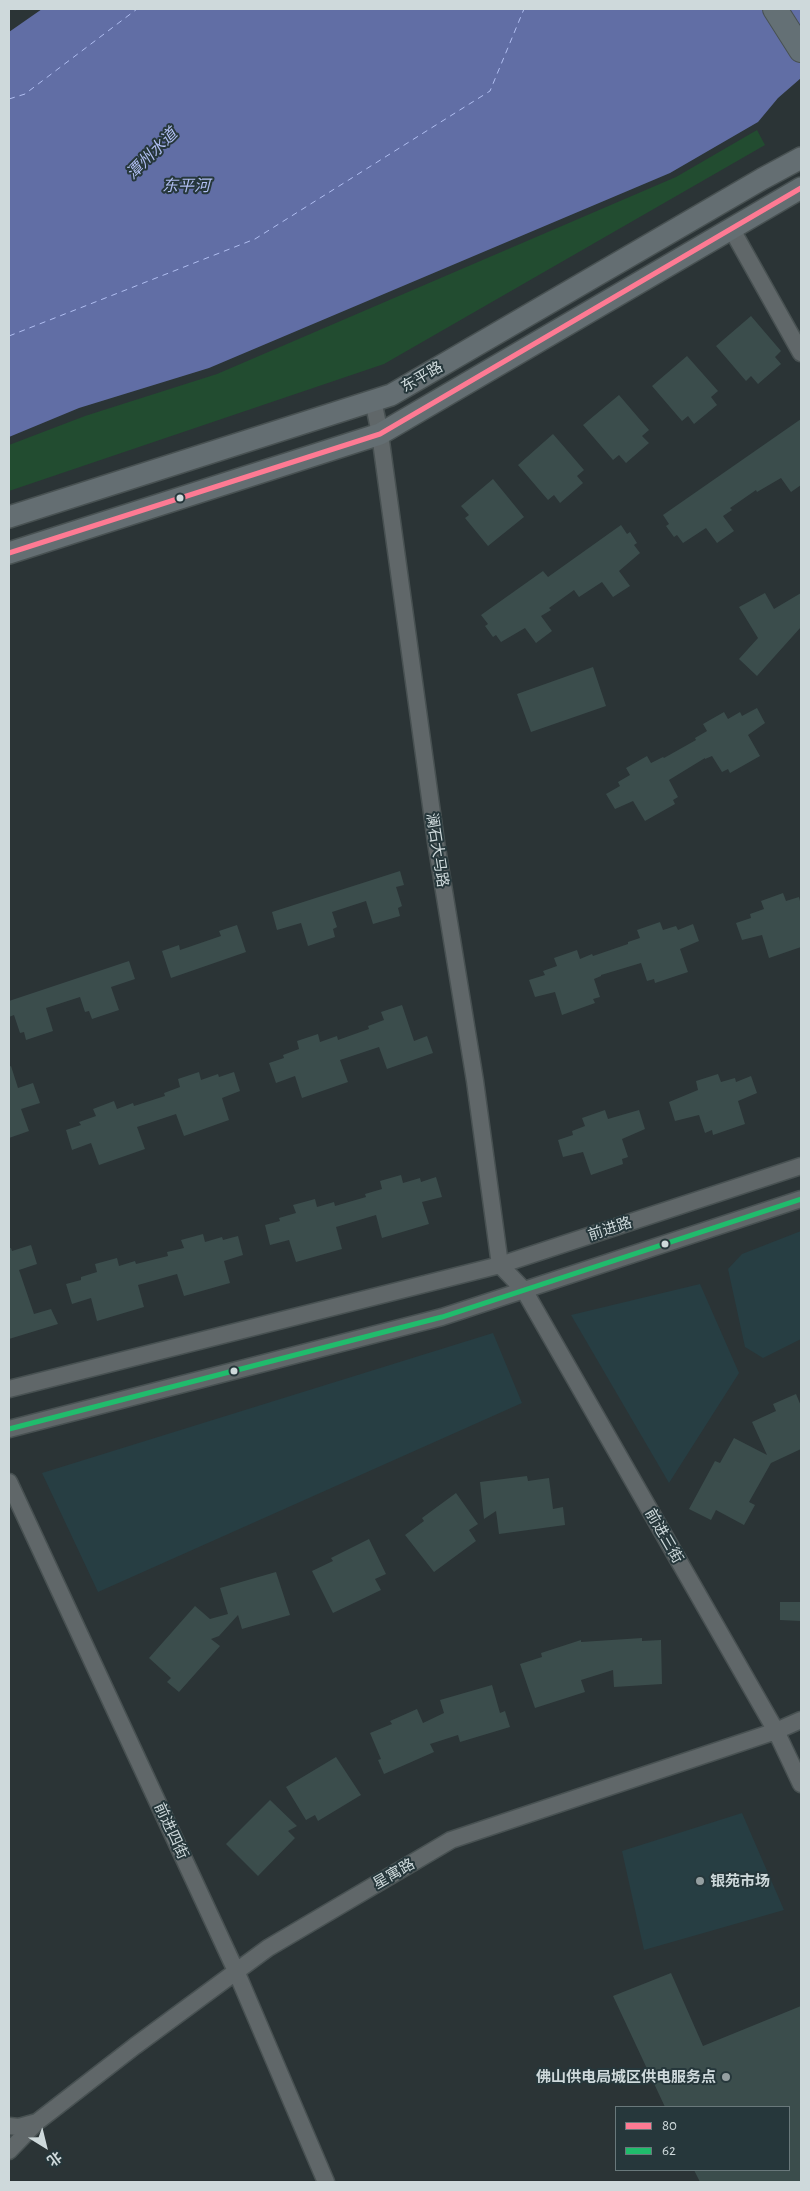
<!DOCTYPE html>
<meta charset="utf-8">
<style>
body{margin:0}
#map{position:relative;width:810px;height:2191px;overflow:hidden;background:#2b3436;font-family:"Alegreya Sans","Noto Sans SC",sans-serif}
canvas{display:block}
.frame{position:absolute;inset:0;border:10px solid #ced9db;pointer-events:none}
.legend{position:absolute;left:615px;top:2106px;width:175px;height:65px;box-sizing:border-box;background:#26373b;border:1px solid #69787b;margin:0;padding:6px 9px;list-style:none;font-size:15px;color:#ced9db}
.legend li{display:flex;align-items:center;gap:10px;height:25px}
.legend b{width:25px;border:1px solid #69787b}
.north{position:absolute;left:20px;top:2121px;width:50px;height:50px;-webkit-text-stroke:4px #26373b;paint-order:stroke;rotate:144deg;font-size:14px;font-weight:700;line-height:20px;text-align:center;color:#ced9db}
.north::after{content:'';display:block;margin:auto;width:18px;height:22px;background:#ced9db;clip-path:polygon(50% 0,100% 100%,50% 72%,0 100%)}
</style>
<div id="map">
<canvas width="810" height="2191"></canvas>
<div class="frame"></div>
<ul class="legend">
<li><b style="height:6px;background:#fe7a93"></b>80</li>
<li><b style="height:6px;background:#20bc6c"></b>62</li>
</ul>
<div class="north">北</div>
</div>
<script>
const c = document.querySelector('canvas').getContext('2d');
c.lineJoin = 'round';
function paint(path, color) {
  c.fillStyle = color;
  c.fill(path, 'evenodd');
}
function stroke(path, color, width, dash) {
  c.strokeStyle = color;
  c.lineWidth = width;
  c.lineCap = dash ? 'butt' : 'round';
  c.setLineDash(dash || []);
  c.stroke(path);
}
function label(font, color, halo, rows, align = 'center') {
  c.font = font + ' "Alegreya Sans","Noto Sans SC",sans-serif';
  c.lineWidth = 4;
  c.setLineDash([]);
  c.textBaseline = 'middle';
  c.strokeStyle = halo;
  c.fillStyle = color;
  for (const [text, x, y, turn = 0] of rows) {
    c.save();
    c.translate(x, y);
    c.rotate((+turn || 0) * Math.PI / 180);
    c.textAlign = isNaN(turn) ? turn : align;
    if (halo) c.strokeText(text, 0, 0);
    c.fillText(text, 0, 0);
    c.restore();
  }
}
paint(new Path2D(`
 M801,1231v108l-38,19 -18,-11 -17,-78 14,-15z
 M700,1284l39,89 -70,110 -98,-168z
 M493,1333l29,70 -424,189 -56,-119z
 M742,1813l42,97 -140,40 -22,-99z`), '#273e43');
paint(new Path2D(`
 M757,130l8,15 -381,219 -375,127v-46l76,-29 132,-42 459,-197z`), '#224c30');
paint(new Path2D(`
 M42,9h759v69l-23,20 -20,24 -88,51 -461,195 -130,40 -70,29v-405z`), '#616ea5');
stroke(new Path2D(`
 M9,99l16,-5 112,-85
 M9,336l246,-97 235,-148 34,-82`), '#afbdf0', 1, [6, 5]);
paint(new Path2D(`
 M751,316l30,35 -6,6 6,7 -23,20 -7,-8 -5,5 -30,-35z
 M687,356l31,35 -7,6 6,8 -23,19 -6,-8 -6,5 -30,-35z
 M619,395l30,35 -7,6 7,7 -23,20 -7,-8 -6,5 -30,-35z
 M801,419v66l-10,7 -10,-14 -24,14 -1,-2 -26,18 2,2 -9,6 11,15 -17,12 -11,-15 -23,15 -6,-8 -3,2 -8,-11 3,-2 -6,-9z
 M553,434l31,36 -7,6 6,7 -23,20 -6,-8 -6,5 -30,-35z
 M493,479l31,38 -36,29 -23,-28 4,-3 -8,-9z
 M621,525l6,9 3,-2 7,11 -3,2 6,8 -21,18 11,15 -17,11 -11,-15 -23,15 -5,-7 -25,18 2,2 -10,6 11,15 -16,12 -11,-15 -24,14 -5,-7 -3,2 -8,-11 3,-2 -7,-9 62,-44 5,6z
 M765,593l9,16 27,-16v34l-44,49 -18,-17 19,-21 -19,-31z
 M593,667l13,39 -75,26 -14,-38z
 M757,708l8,15 -17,12 12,21 -30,17 -2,-4 -6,3 -10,-16 -7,3v-1l-36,22 9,17 -5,3 2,4 -30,17 -12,-20 -18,8 -9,-15 14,-8 -2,-4 12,-7 -4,-7 21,-12 4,7 12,-6 1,1 32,-18 -1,-2 12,-7 -4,-7 21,-12 4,7 12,-7 2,4z
 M400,871l4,14 -8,2 6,19 -4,2 2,8 -27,8 -7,-23 -34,11 5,15 -4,2 2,8 -27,9 -7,-23 -24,7 -5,-18z
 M783,893l3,8 13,-4 2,8v42l-32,11 -7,-23 -20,5 -6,-17 15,-5 -1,-4 14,-5 -3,-8z
 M660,922l3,8 13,-4 2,4 15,-6 6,17 -19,8 8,23 -33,11 -1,-4 -7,2 -6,-18 -40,12v1l-7,3 6,18 -7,2 2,4 -33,12 -7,-23 -20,5 -6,-17 16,-5 -2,-4 14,-5 -3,-8 23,-8 3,9 12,-5 1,2 35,-12v-2l12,-4 -3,-8z
 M237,925l9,27 -75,26 -9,-27 17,-6 1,5 41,-14 -2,-5z
 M129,961l6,18 -24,8 8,23 -27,9 -3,-8 -4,1 -5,-15 -34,11 7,23 -27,9 -2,-8 -4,1 -6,-18 -5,2v-16z
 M402,1005l12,36 13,-5 6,17 -46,16 -8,-22 -39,13 8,22 -46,16 -7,-22 -19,7 -7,-20 15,-5 -1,-3 16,-6 -2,-8 21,-7 2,8 17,-6 1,4 31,-11 -1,-3 16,-6 -3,-8z
 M11,1066l7,22 15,-5 7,20 -19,6 8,22 -20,7v-71z
 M199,1072l2,8 17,-6 1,3 15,-5 6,19 -18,7 7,22 -45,16 -8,-22 -39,13 8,22 -46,16 -8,-22 -19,7 -6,-20 15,-5 -2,-3 17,-6 -3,-7 21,-8 3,8 16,-6 1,3 31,-10 -1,-3 16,-6 -2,-8z
 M718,1074l3,8 14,-4 1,4 15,-6 6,17 -19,8 7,23 -32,11 -1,-5 -7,3 -6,-18 -24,6 -6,-19 29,-12 -2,-9z
 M605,1110l3,9 31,-9 6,19 -23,10 6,18 -6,2 1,5 -32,11 -8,-23 -20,5 -5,-17 15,-5 -1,-4 13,-5 -3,-8z
 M401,1175l2,8 17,-5 1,4 15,-5 6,20 -20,5 7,22 -47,14 -6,-23 -40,12 6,22 -46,13 -7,-22 -19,5 -5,-20 15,-4 -1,-3 17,-5 -3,-8 22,-6 2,8 17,-5 1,4 31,-9 -1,-3 17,-5 -2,-8z
 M203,1234l2,8 17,-5 1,3 15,-4 5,19 -19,6 6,22 -46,13 -7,-22 -39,11 6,22 -47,14 -6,-23 -19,6 -6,-20 15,-4v-3l16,-5 -2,-8 22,-6 2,8 16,-5 1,3 32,-8 -1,-4 17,-4 -3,-8z
 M31,1245l6,19 -18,6 15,44 17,-5 7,15 -49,15v-91h2l1,3z
 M796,1394l5,12v43l-30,14 -22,39 6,3 -11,20 -28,-15 -5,10 -22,-11 26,-48 5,2 14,-25 33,17 -15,-33 24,-11 -3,-7z
 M527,1476l1,5 21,-3 4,31 10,-2 2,18 -66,9 -3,-23 -12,8 -4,-37z
 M456,1493l22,31 -9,6 7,11 -42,31 -29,-37 19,-14 -2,-3z
 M369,1539l17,35 -11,5 6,11 -48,23 -21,-42 21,-10 -2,-3z
 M276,1572l14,43 -48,14 -4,-14 -19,21 -8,3 9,7 -41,46 -12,-10 4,-4 -22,-20 46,-52 15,13 18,-5 -8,-26z
 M780,1602h21v19l-21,-1z
 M642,1638v3l19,-1 1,44 -48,3 -1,-17 -32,10 4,12 -50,16 -15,-44 22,-7 -1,-4 40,-13v2z
 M492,1685l8,28 5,-2 5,16 -50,15 -2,-7 -28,9 4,8 -50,22 -6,-14 3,-1 -11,-26 22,-9 -2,-3 27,-12 6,14 21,-10 -4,-13z
 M336,1757l25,38 -43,26 -3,-6 -9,5 -20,-33z
 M270,1800l27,26 -9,5 7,7 -37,38 -32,-32z
 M671,1973l32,73 98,-40v176h-101l-6,-12h95v-63h-124l-52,-111z`), '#3b4d4c');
const minor = new Path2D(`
 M731,228l70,125
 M373,400l7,34 56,408 39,239 25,184 24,25 252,441 25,53
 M9,1389l491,-124 301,-99
 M9,1429l433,-112 359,-118
 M9,1482l227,489 90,211
 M9,2126l10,1 18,-5
 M9,2151l28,-29 98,-76 133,-98 183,-108 325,-109 25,-11`);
const major = new Path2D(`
 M9,517l382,-122 371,-216 39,-21
 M9,553l371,-119 421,-246`);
const highway = new Path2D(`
 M775,9l26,41`);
stroke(minor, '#485152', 19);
stroke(major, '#485152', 24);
stroke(highway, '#485152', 26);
stroke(minor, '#606769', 16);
stroke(major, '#646e72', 21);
stroke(highway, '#647075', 24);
stroke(new Path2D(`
 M9,553l371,-119 421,-246`), '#fe7a93', 5);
stroke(new Path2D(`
 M9,1429l433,-112 359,-118`), '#20bc6c', 5);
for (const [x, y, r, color] of [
 [180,498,4.5,"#ced9db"],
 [665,1244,4.5,"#ced9db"],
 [234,1371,4.5,"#ced9db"],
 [700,1881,5,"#959fa1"],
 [726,2077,5,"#959fa1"]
]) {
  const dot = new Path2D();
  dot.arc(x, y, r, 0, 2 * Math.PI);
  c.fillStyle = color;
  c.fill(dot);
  stroke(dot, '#26373b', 2);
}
label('15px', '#ced9db', '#26373b', [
 ["东平路",422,377,-30],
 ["澜石大马路",437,850,81],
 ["前进路",610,1229,-18],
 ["前进三街",664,1536,60],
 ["前进四街",171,1831,65],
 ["星寓路",394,1874,-30]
]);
label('bold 15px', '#ced9db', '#26373b', [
 ["银苑市场",710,1881],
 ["佛山供电局城区供电服务点",716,2077,"right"]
], 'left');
label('italic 16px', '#afbdf0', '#26373b', [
 ["潭州水道",152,154,-45],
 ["东平河",186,186]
]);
</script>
